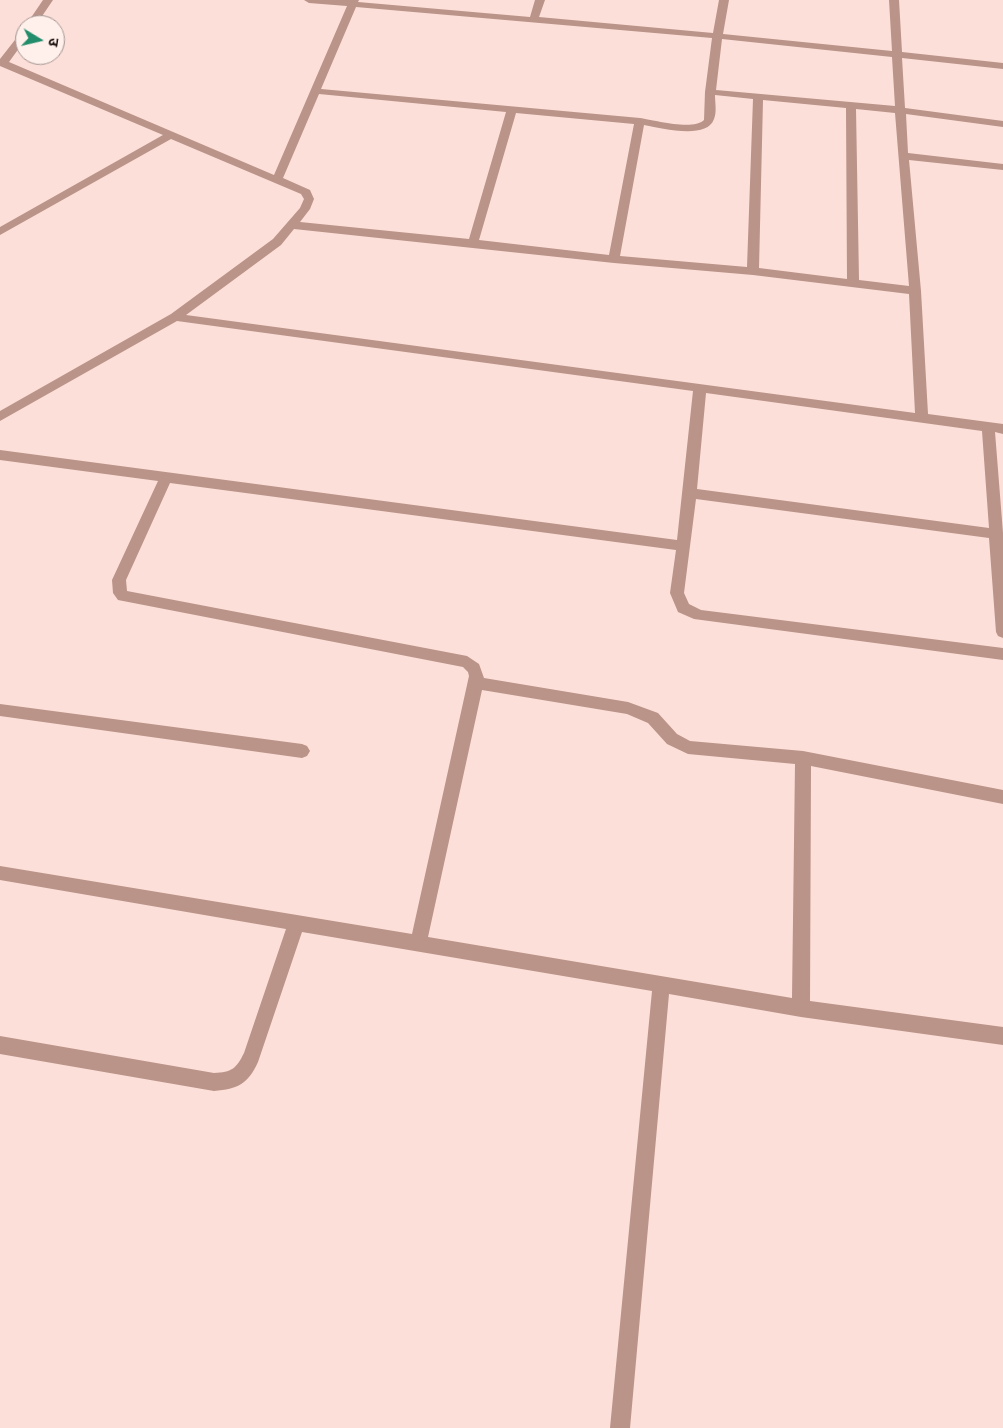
<!DOCTYPE html>
<meta charset="utf-8">
<style>
body{margin:0}
#map{position:relative;width:1003px;height:1428px;overflow:hidden;background:#fcdfd8;font-family:Jost,"Noto Sans Devanagari",sans-serif}
canvas{display:block}
.north{position:absolute;left:15px;top:15px;width:50px;height:50px;box-sizing:border-box;background:#fff0ec;border:1px solid #a29491;border-radius:50%;rotate:99deg;font-size:14px;font-weight:700;line-height:20px;text-align:center;color:#160b08}
.north::after{content:'';display:block;margin:auto;width:18px;height:22px;background:#228d6a;clip-path:polygon(50% 0,100% 100%,50% 72%,0 100%)}
</style>
<div id="map">
<canvas width="1003" height="1428"></canvas>
<div class="north">उ</div>
</div>
<script>
const c = document.querySelector('canvas').getContext('2d');
c.lineJoin = 'round';
function paint(path, color) {
  c.fillStyle = color;
  c.fill(path, 'evenodd');
}
paint(new Path2D(`
 M43,0h10l-17,25h-10z
 M304,0h55l-1,2 172,15 5,-17h10l-6,17 174,16 6,-33h10l-6,34 169,17 -3,-51h10l3,52 101,11v6l-101,-11 3,50 98,13v6l-97,-13 2,39 95,11v6l-94,-10 12,131 7,123 75,10v10l-8,-2 8,101v105l-5,-2 -2,-4 -7,-94 -293,-39 -12,94 5,11 12,6 302,38v12l-309,-41 -16,-7 -8,-19 6,-43 -506,-67 -44,97 1,11 340,65 12,8 5,14 144,24 30,11 19,21 13,7 113,10 200,39v14l-192,-38 -1,235 193,26v18l-202,-28 -132,-23 -39,434h-20l42,-437 -350,-59 -44,130c-10,22 -20,27 -44,29l-214,-37v-18l214,37c18,-1 22,-4 30,-20l42,-124 -286,-49v-14l412,68 57,-258 -1,-4 -5,-5 -345,-67 -5,-7 -1,-13 46,-99 -158,-21v-10l677,90 16,-149 -516,-70 -177,100v-10l171,-97 102,-75 27,-31 4,-9 -3,-5 -130,-55 -171,96v-8l163,-92 -163,-69v-7l22,-28 3,-1v10l-16,22 265,113 73,-169 -38,-3zM356,7l356,31 -7,54 -1,28c-11,11 -50,0 -64,-2l-319,-29zM722,39l170,18 3,49 -179,-16zM319,94l187,18 -37,127 -169,-17 10,-13 4,-10 -4,-9 -27,-12zM715,95l38,4 -6,168 -127,-11 24,-131c17,3 63,15 70,-6 3,-7 1,-16 1,-24zM763,100l83,8 1,171 -88,-11zM856,109l39,4 14,173 -50,-6zM516,113l118,11 -25,131 -130,-15zM294,229l320,34 139,12 156,19 6,119 -729,-98 95,-70zM706,393l276,38 7,97 -292,-39zM482,690l145,24 21,9 19,21 21,10 107,10 -3,234 -364,-61z
 M0,704l302,40 5,2 3,5 -3,5 -5,2 -302,-42z`), '#ba9389');
</script>
